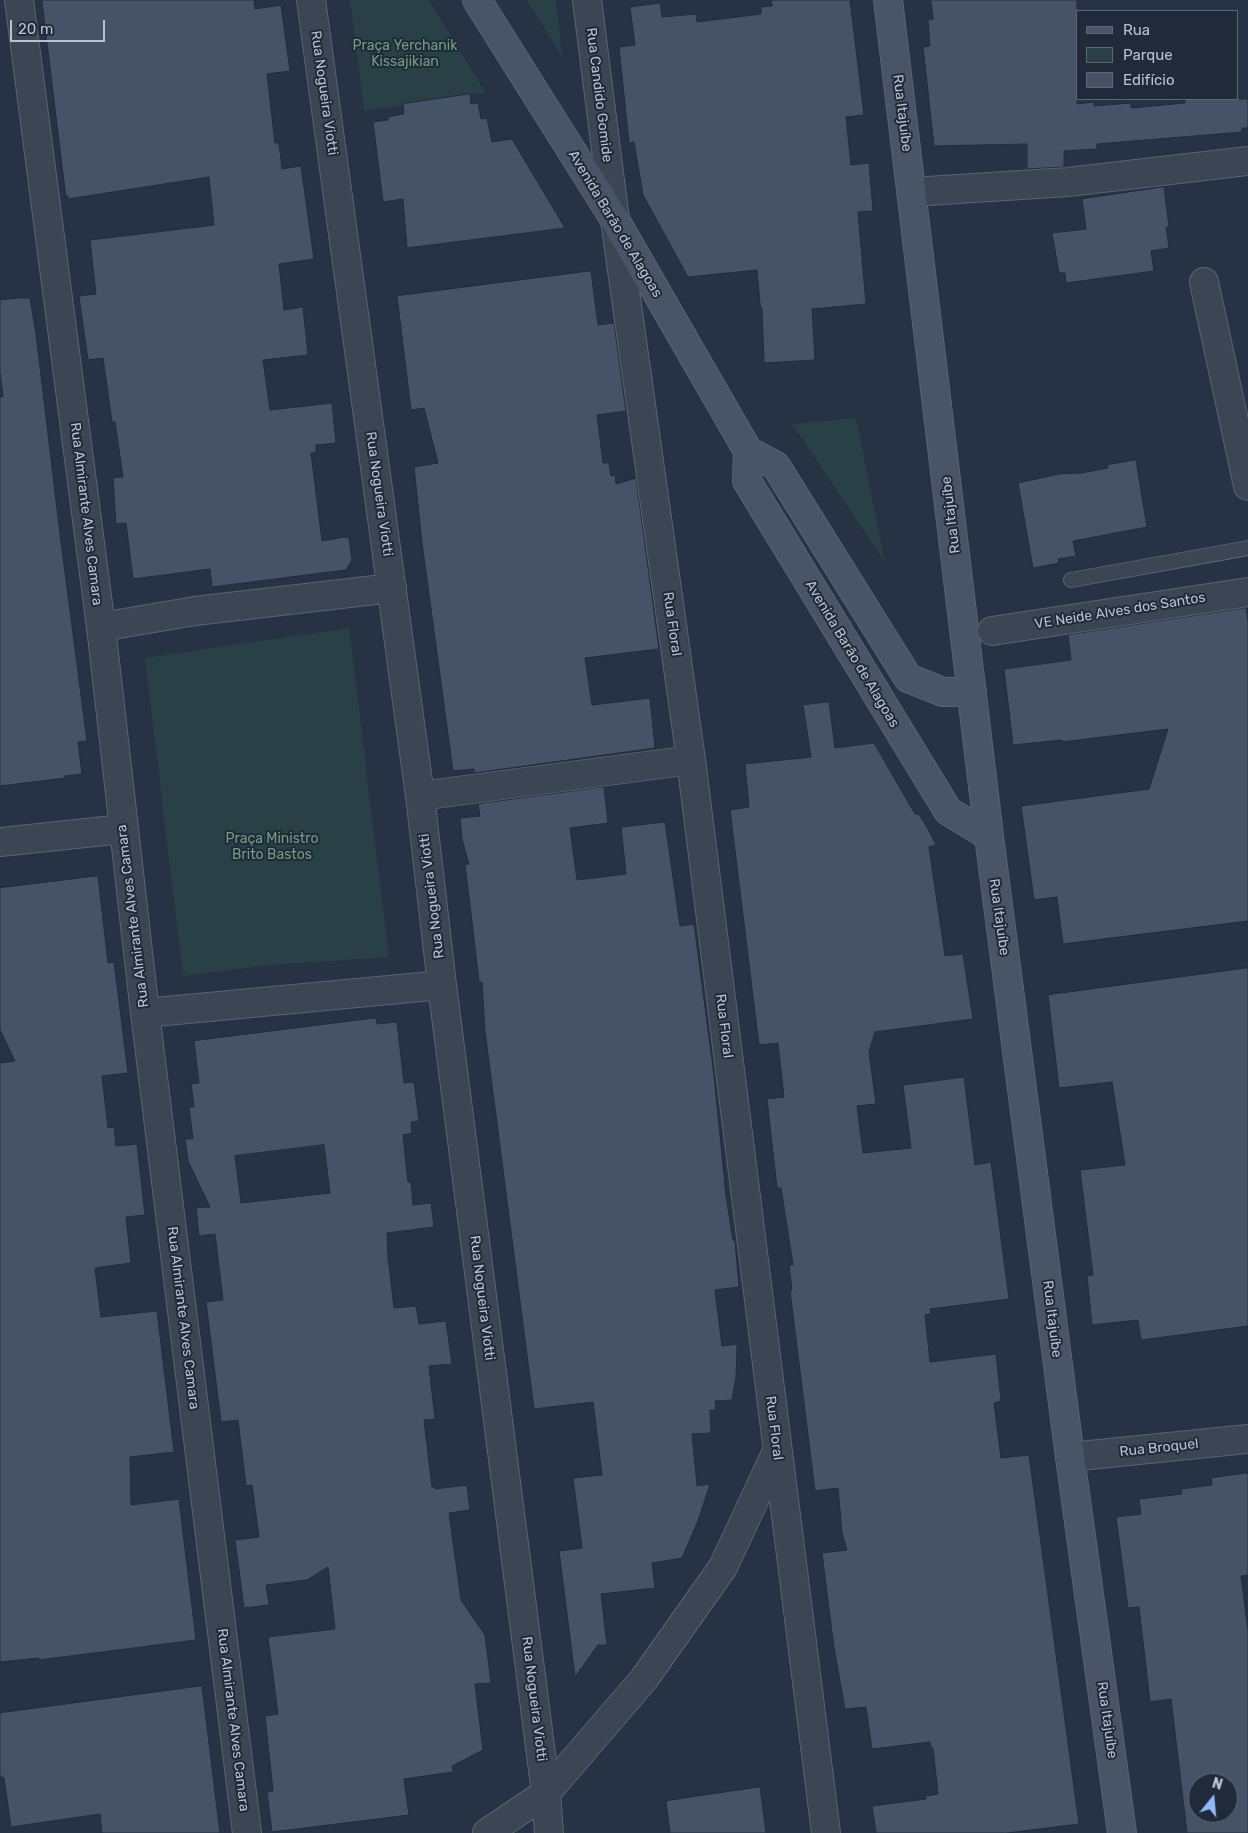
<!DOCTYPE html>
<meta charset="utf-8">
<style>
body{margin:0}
#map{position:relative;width:1248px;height:1833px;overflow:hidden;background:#273345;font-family:Rubik,sans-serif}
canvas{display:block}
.legend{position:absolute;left:1076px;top:10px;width:162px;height:90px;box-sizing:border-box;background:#202a3a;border:1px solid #5e6675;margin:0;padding:6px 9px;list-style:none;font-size:15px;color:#bac1cd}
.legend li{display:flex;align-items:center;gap:10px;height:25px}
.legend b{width:25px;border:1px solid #5e6675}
.north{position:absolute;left:1188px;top:1773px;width:50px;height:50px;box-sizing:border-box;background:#202a3a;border:1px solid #5e6675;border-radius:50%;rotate:17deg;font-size:14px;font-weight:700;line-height:20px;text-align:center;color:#bac1cd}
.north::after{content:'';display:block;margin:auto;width:18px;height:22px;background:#92b7fa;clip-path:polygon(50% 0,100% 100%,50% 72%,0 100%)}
.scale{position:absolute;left:10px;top:20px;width:95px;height:22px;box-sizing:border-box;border:2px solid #bac1cd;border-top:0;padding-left:6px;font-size:15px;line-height:18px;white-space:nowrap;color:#bac1cd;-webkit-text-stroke:4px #202a3a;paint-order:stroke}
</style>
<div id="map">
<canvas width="1248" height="1833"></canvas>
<ul class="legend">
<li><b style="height:6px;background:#4a5467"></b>Rua</li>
<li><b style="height:14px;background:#294146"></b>Parque</li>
<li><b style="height:14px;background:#465367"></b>Edifício</li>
</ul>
<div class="north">N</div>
<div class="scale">20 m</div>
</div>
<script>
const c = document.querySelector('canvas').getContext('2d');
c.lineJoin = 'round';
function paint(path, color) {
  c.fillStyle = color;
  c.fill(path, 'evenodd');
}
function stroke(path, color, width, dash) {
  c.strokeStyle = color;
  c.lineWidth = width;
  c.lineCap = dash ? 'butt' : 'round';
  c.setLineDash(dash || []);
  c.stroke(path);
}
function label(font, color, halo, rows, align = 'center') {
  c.font = font + ' Rubik,sans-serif';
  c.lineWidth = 4;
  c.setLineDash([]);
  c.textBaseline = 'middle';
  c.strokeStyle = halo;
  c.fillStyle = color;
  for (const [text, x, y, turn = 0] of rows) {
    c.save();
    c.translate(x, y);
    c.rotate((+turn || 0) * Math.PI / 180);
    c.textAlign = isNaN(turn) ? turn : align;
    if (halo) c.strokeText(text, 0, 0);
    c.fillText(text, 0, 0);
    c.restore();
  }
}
paint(new Path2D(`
 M350,0h79l56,92 -121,19z
 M527,0h29l6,57z
 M856,418l29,144 -93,-138z
 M349,628l40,329 -119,8 -87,11 -38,-318z`), '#294146');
const building = new Path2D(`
 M42,0h212l1,9 26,-4 9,66 -23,3 8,69h4l3,26 19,-3 13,93 -35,5 5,46 19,-3 5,48 -45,5 7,50 62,-7 4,40 -20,2v7l-5,1 11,88 22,-4 5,1 3,22 -6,10 -134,17 -2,-18 -77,10 -7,-56 -10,1 -3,-46 10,-1 -8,-55h-3l-9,-64 -15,2 -9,-64 17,-2 -6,-54 124,-15 -5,-48 -141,22v-3h-2z
 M771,0h79l14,115 -18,2 5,48 18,-2 4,48 -15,1 8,92 -54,5 3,51 -51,3 -2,-53 -2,-6 -3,-34 -69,7 -45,-82 -9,-53 -5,1 -10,-96 16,-2 -5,-38 30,-4 2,14 34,-3 1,8 64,-8v-7l11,-1z
 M931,0h146v104l17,-2v4l37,-3v5l54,-5v-4h63v29h-6v4l-145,12v5l-33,2v16l-37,2v-25l-93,2 -11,-99 7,-1 -2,-26 5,-1z
 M470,94l1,10 7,-1 3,16 6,-1 5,24 20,-3 53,89 -158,20 -4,-49 -20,3 -10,-80 15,-2v-3l16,-3 -1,-10z
 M1164,187l5,40h-3l3,21 -18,3 3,20 -88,12 -1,-10h-6l-7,-40 34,-4 -4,-30z
 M591,271l7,54 16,-2 12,88 -29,4 6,48h6l2,13 4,-1 1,9 20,-6 23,171 -74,9 7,47 58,-7 5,50 -181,25v-4l-21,2 -31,-228 -8,-76 24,-4 -14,-55 -13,2 -14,-114z
 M19,298h11l6,36 24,200 27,207 -9,1 4,32 -17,2v2l-65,8v-389h3l-3,-25v-72z
 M1136,460l11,67 -74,14 3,15 -18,3 1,4 -26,5 -15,-85 41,-9 22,-1 27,-5 -1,-3z
 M1246,608l2,12v301l-185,23 -6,-47 -23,3 -13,-94 128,-17 19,-60 -106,13v-2l-49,5 -9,-76 67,-9 -3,-25z
 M829,702l6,46 39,-5 41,71h4l10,17 7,14 -7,2 16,109 18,-2 10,65 -98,13 -6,20 7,52 -19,2 6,47 48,-5 -8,-63 61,-8 11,88 16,-3 18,137 -79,10 1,5 -6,1 5,47 66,-8 5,47 -7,2 7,55 28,-3 50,369 -72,9h-131l-4,-27 54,-7 -1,-3 13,-2 -5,-46 -2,-1 -1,-5 -58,7 -6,-42 -21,2 -11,-61 -12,-95 25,-3 -5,-17 -4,-45 -23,3 -25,-200 2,-1 -3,-25h4l-12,-77h-4l-10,-89 17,-2 -6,-54 -19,2 -29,-235 19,-3 -4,-43 66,-7 -8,-52z
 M604,787l4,36 -38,5 7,52 49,-6 -5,-47 44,-5 15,104 14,-2 20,151 12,121 7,44 2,1 4,46 -24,3 7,56 15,-2 -1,33 -4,23 -17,1 1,9h-6l1,23 -19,1 5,52 13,-2 -12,37 -16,37 -30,5 3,25 -54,6 6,51h-9l-23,32 -16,-126 23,-3 -9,-70 29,-3 -9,-73 -59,7 -49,-378 -3,-49h-3l-6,-52 -8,-65 4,-1 -7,-25 -2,-21 20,-2 -2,-12z
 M98,876l10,87 6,-1 14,111 -26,3 6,52 6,-1 2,19 21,-2 8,71 -19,2 5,46 -36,5 6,49 56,-6 17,141 -44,5 1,48 48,-6 17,141 -157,20v-2l-39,4v-599l15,-2 -15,-31v-142z
 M1248,968v358l-107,14 -3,-20 -46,5 -5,-49 6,-1 -13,-105 45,-5 -13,-83 -53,6 -11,-93z
 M376,1018l1,6 20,-2 7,61 10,-1 5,39 -8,1 1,11 -9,2 5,47h3l2,23 18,-2 3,24 -47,6 1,24 6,51 22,-2 3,18 27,-3 6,43 -23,2 6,53 -11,1 8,67h3v2l32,-4 3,25 -21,3 12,87 24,35 6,48 -16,1 8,66 -31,16 1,6 -49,7 5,36 -137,17 -5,-40 6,-1 -8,-75 13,-2 -10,-77 67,-8 -7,-62 -21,13 -41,5 3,20 -25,3 -9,-68 24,-3 -7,-52 -6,1 -8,-66 -17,2 -15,-120 17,-2 -8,-66 -16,2 -3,-28 14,-1 -22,-46 -3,-22h8l-4,-32h5l-3,-23 8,-1 -5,-42zM324,1145l6,48 -89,10 -6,-47z
 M1248,1473v102l-7,1 7,54v203h-61l-16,-134 -21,3 -11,-95 -11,1 -12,-91 25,-3 -2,-15 43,-5 -1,-5 31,-4 -1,-7zM1198,1783h30v30h-30z
 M202,1686l18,147h-118l-2,-19 -89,13 -7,-49 -4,-2v-63z
 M760,1787l6,46h-96l-4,-32z`);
paint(building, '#465367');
stroke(building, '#222c3c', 1);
const lane = new Path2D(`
 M1071,580l177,-32`);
const street = new Path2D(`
 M19,0l82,627 44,386 102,820
 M311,0l109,796 22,189 104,808 3,40
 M587,0l28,220 76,540 135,1073
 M912,192l156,-10 180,-21
 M1204,282l44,204
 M101,627l94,-16 197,-23
 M992,631l256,-39
 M420,796l271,-36
 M0,842l123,-13
 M145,1013l297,-28
 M1070,1457l178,-18
 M487,1833l59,-40 98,-114 79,-112 54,-116`);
const secondary = new Path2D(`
 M477,0l138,220 133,231 28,15 132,212 35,14h29
 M888,0l101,836 81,621 52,376
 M748,451l-1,30 201,330 41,25`);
stroke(lane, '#5b6371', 16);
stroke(street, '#5b6371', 30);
stroke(secondary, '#5b6371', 30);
stroke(lane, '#3c4554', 14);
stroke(street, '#3c4554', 28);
stroke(secondary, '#4a5467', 28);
label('14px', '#709f7d', '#202a3a', [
 ["Praça Yerchanik",405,46],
 ["Kissajikian",405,62],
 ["Praça Ministro",272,839],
 ["Brito Bastos",272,855]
]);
label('14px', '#bac1cd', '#202a3a', [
 ["Rua Nogueira Viotti",324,93,82],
 ["Rua Candido Gomide",599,95,83],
 ["Rua Itajuíbe",902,113,83],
 ["Avenida Barão de Alagoas",615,224,59],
 ["Rua Nogueira Viotti",379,494,82],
 ["Rua Almirante Alves Camara",86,514,83],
 ["Rua Itajuíbe",951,515,-97],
 ["VE Neide Alves dos Santos",1120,611,-9],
 ["Rua Floral",672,624,82],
 ["Avenida Barão de Alagoas",852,654,59],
 ["Rua Nogueira Viotti",432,896,-97],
 ["Rua Almirante Alves Camara",133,916,-97],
 ["Rua Itajuíbe",999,917,82],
 ["Rua Floral",724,1026,83],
 ["Rua Nogueira Viotti",482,1298,83],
 ["Rua Almirante Alves Camara",183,1318,83],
 ["Rua Itajuíbe",1052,1319,83],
 ["Rua Floral",774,1428,83],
 ["Rua Broquel",1159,1448,-6],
 ["Rua Nogueira Viotti",534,1699,83],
 ["Rua Almirante Alves Camara",233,1720,83],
 ["Rua Itajuíbe",1107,1720,82]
]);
</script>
